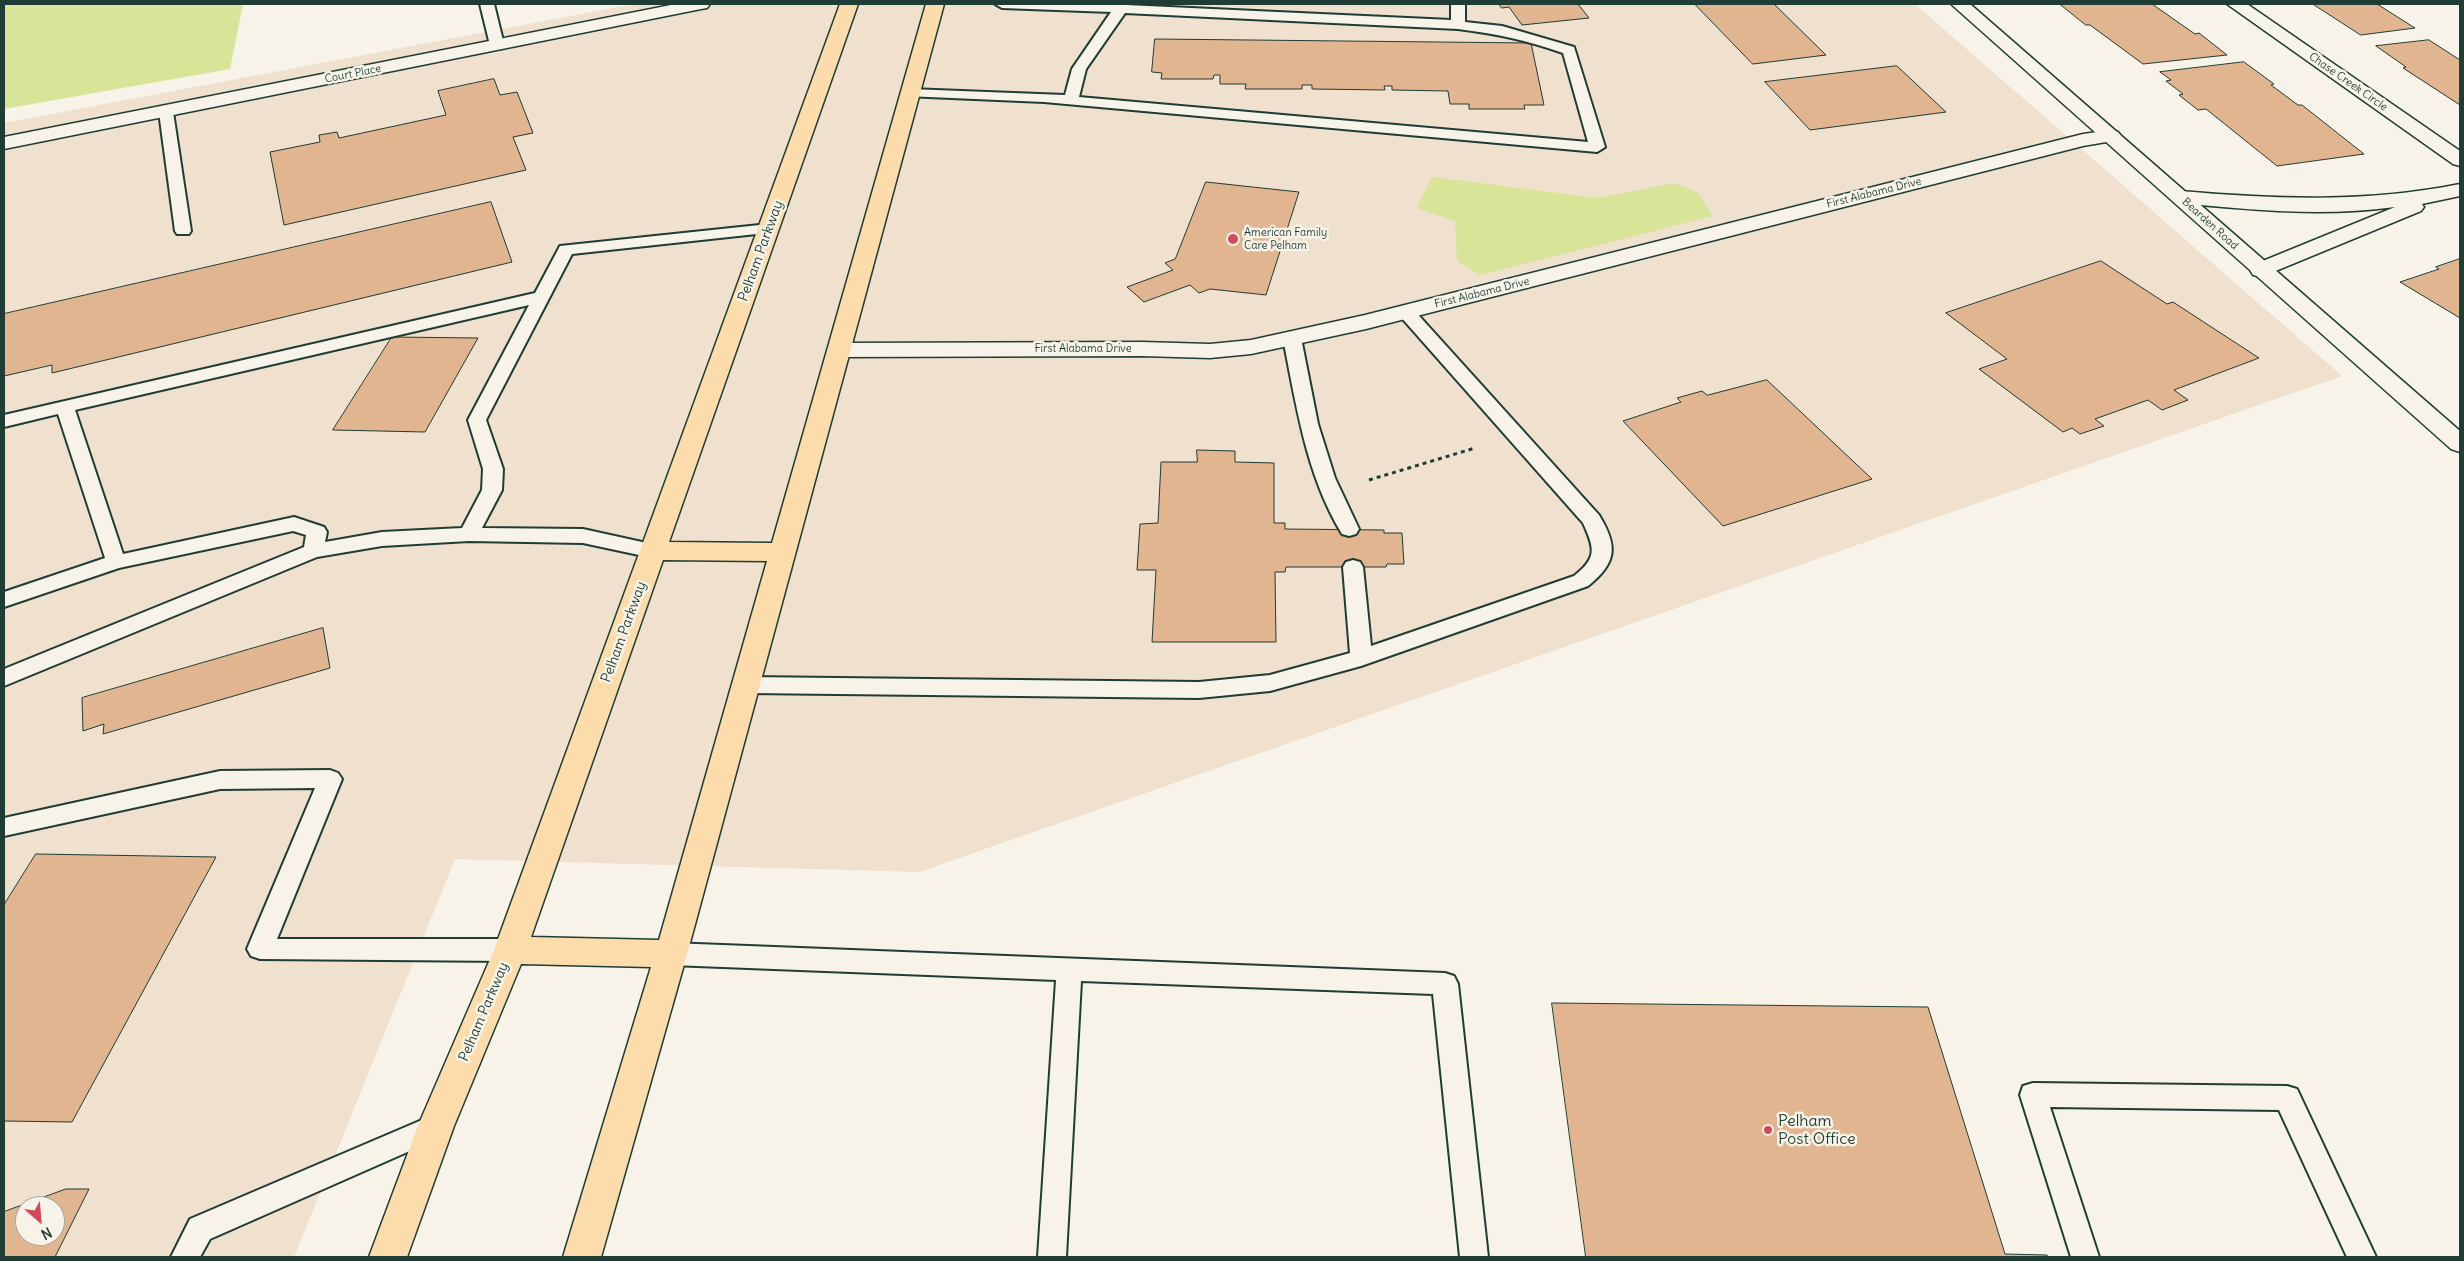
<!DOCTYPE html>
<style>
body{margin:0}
#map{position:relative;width:2464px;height:1261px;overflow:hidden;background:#f7f3e8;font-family:Delius,sans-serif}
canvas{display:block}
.frame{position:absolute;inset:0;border:5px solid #1f3d34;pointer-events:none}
.north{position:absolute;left:15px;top:1196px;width:50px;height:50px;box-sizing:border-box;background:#f7f3e8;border:1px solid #a1aaa0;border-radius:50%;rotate:153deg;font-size:14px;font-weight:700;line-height:20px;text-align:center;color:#1f3d34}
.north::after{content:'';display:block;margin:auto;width:18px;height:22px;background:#d1495b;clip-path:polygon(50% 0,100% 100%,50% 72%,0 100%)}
</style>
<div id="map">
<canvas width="2464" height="1261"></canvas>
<div class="frame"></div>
<div class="north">N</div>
</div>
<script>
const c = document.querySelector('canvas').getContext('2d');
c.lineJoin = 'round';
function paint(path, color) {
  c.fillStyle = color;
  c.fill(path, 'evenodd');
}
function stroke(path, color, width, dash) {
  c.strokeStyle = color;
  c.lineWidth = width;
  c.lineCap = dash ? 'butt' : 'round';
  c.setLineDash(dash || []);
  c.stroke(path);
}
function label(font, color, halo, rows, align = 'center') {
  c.font = font + ' Delius,sans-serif';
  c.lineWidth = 5;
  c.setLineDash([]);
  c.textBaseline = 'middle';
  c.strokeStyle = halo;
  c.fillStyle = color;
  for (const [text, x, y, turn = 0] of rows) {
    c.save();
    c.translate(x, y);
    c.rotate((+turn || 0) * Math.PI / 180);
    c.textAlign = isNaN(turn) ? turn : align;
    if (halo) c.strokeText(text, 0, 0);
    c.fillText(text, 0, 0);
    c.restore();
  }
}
paint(new Path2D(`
 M634,4h1281l427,372 -1423,496 -464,-13 -161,398h-290v-1134zM25,1206h30v30h-30z`), '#f0e0ce');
paint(new Path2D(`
 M4,4h239l-13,65 -226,40z
 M1432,177l166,21 76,-15 23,9 16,24 -233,59 -23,-14 -2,-40 -38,-13z`), '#d8e497');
const building = new Path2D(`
 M1499,4h79l11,14 -67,7 -13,-18 -7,1z
 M1695,4h79l52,51 -73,9z
 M2060,4h92l43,30 4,-1 28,22 -84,9 -53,-39h-4z
 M2313,4h64l38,24 -54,7z
 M1155,39l376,4 13,62h-20l1,4h-56v-5h-19l-2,-13 -56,-1v-4h-8l1,4 -73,-1v-4h-10v4h-57l1,-5h-26v-9h-6l-1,4h-52l1,-6 -10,-1z
 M2429,40l31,20v45l-57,-37 3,-1 -30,-21z
 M2244,62l30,22 -3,1 27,20h4l62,49 -87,12 -71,-57 -8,1 -19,-15 4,-1 -17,-13 5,-1 -11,-8z
 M1897,66l49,46 -136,18 -45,-48z
 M494,79l6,16 17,-3 16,41 -20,4 13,33 -242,55 -14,-73 50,-10 -1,-7 18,-3 2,6 107,-23 -8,-24z
 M1206,182l93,10 -33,103 -56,-6 -11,4 -9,-8 -46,17 -17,-15 46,-17 -8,-7 10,-4z
 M491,202l21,60 -460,111v-8l-48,11v-62z
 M2460,259v59l-60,-36 39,-13 -3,-2z
 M2101,261l66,43 6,-2 86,56 -85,32 14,10 -26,10 -14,-10 -53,19 9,7 -24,8 -8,-6 -9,4 -84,-63 28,-10 -61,-46z
 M392,337l86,1 -53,94 -92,-2z
 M1767,380l105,99 -149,47 -100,-105 58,-19 -4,-4 25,-7 5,4z
 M1197,450l38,1v11l39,1v60h11v6l99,1v3h18l2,31h-17l-1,3h-100l-1,5h-10l1,70h-124l4,-72h-19l3,-46 18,-1 3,-61h36z
 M323,628l7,40 -227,66 1,-10 -21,7 -1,-33z
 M36,854l180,3 -144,265 -68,-1v-216z
 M1552,1003l376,4 77,247 42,1 1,2h-462z
 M66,1189h23l-34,68h-51v-45zM25,1206h30v30h-30z`);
paint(building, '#e0b590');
stroke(building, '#1f3d34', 1);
const service = new Path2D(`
 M480,4h14l10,41 -2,3 -5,1 -7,-4z
 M995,4h109l347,16v-16h14v18l37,4 72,21 31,100 -8,5 -553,-50 -139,-6 -2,-3 7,-4 155,6 7,-26 39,-57 -109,-4zM1125,13l333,16c39,5 68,11 105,24l25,89 -509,-45 7,-28z
 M166,108l7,4 18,119 -2,3h-12l-2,-3 -16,-119z
 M769,224l6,2 2,3 -2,3 -203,22 -86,166 17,49 -1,21 -20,38 101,1 77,17 3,5 -3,5 -7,2 -70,-15 -114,-2 -87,5 -65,11 -313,129v-17l300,-122 2,-12 -13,-4 -174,37 -115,39v-15l101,-34 -47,-144 -54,13v-12l531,-122 25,-47zM529,305l-61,115 15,49 -1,21 -20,38 -80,4 -57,10 2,-10 -3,-5 -30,-10 -171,37 -48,-144z
 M1406,307l6,1 187,207c19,31 18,48 -11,71l-227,80 -91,25 -71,7 -452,-5 -8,-2 -3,-6 3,-6 8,-2 452,5 71,-7 80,-22 -7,-86 3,-5 7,-2 7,2 3,5 8,79 203,-70c23,-18 21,-27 9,-53l-183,-207 -3,-4 3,-4z
 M1292,333l6,1 3,4 17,86 17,54 24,51 -3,5 -7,2 -7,-2c-36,-59 -46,-130 -59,-196l3,-4z
 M330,770l8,3 4,6 -65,160h233l9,4 4,7 -4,7 -9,4 -250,-2 -9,-3 -4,-7 68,-161 -95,1 -216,47v-18l216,-47z
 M671,943l774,30 9,3 4,8 30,273h-28l-27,-263 -352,-13 -15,276h-28l18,-277 -385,-15 -9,-4 -4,-7 4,-7z
 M2033,1083l254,3 10,3 79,168h-29l-68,-147 -229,-3 49,150h-28l-51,-162 3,-9z
 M436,1114l10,3 4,9 -4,9 -236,104 -10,18h-29l19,-38z`);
const minor = new Path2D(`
 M676,4h34l-3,4 -6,1 -697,140v-12z
 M2227,4h20l213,147v15l-7,-2z
 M2111,130l7,2 3,4 -3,4 -35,6 -717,183 -115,25 -41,4 -68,-2 -302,1 -8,-2 -4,-5 4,-5 8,-2 302,-1 68,2 41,-4 114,-25 718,-181z
 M2460,184v12l-38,8 2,3 -3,4 -160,66 -8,-2 -3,-5 3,-5 142,-58c-71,10 -144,3 -215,-4l-7,-2 -3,-4 3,-4 7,-2c95,8 186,12 280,-7z`);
const tertiary = new Path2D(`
 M1951,4h19l490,427v21l-9,-3z`);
const primary = new Path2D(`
 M840,4h18l-189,538 103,1 154,-539h18l-257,950 -86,303h-38l88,-290 -130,-3 -67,162 -47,131h-38l49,-131 76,-176zM663,560l104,1 -108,379 -128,-3z`);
stroke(service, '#1f3d34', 4);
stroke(minor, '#1f3d34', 3);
stroke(tertiary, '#1f3d34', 3);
stroke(primary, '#1f3d34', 3);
stroke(new Path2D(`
 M1369,480l106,-32`), '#1f3d34', 3, [4, 4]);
paint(service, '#f7f3e8');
paint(minor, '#f7f3e8');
paint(tertiary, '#f7f3e8');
paint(primary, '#fddcac');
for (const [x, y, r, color] of [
 [1233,239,6,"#d1495b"],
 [1768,1130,5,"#d1495b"]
]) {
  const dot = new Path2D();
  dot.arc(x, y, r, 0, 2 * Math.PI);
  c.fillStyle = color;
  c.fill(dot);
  stroke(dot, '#f7f3e8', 2);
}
label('11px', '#1f3d34', '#f7f3e8', [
 ["Court Place",353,74,-11],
 ["Chase Creek Circle",2348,82,35],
 ["First Alabama Drive",1874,193,-14],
 ["Bearden Road",2210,224,42],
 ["First Alabama Drive",1482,293,-14],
 ["First Alabama Drive",1083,349]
]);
label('11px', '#1f3d34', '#f7f3e8', [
 ["American Family",1244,233],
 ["Care Pelham",1244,246]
], 'left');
label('14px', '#1f3d34', '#f7f3e8', [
 ["Pelham Parkway",761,251,-70],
 ["Pelham Parkway",624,632,-70],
 ["Pelham Parkway",484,1012,-67]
]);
label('16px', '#1f3d34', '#f7f3e8', [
 ["Pelham",1778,1121],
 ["Post Office",1778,1139]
], 'left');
</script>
